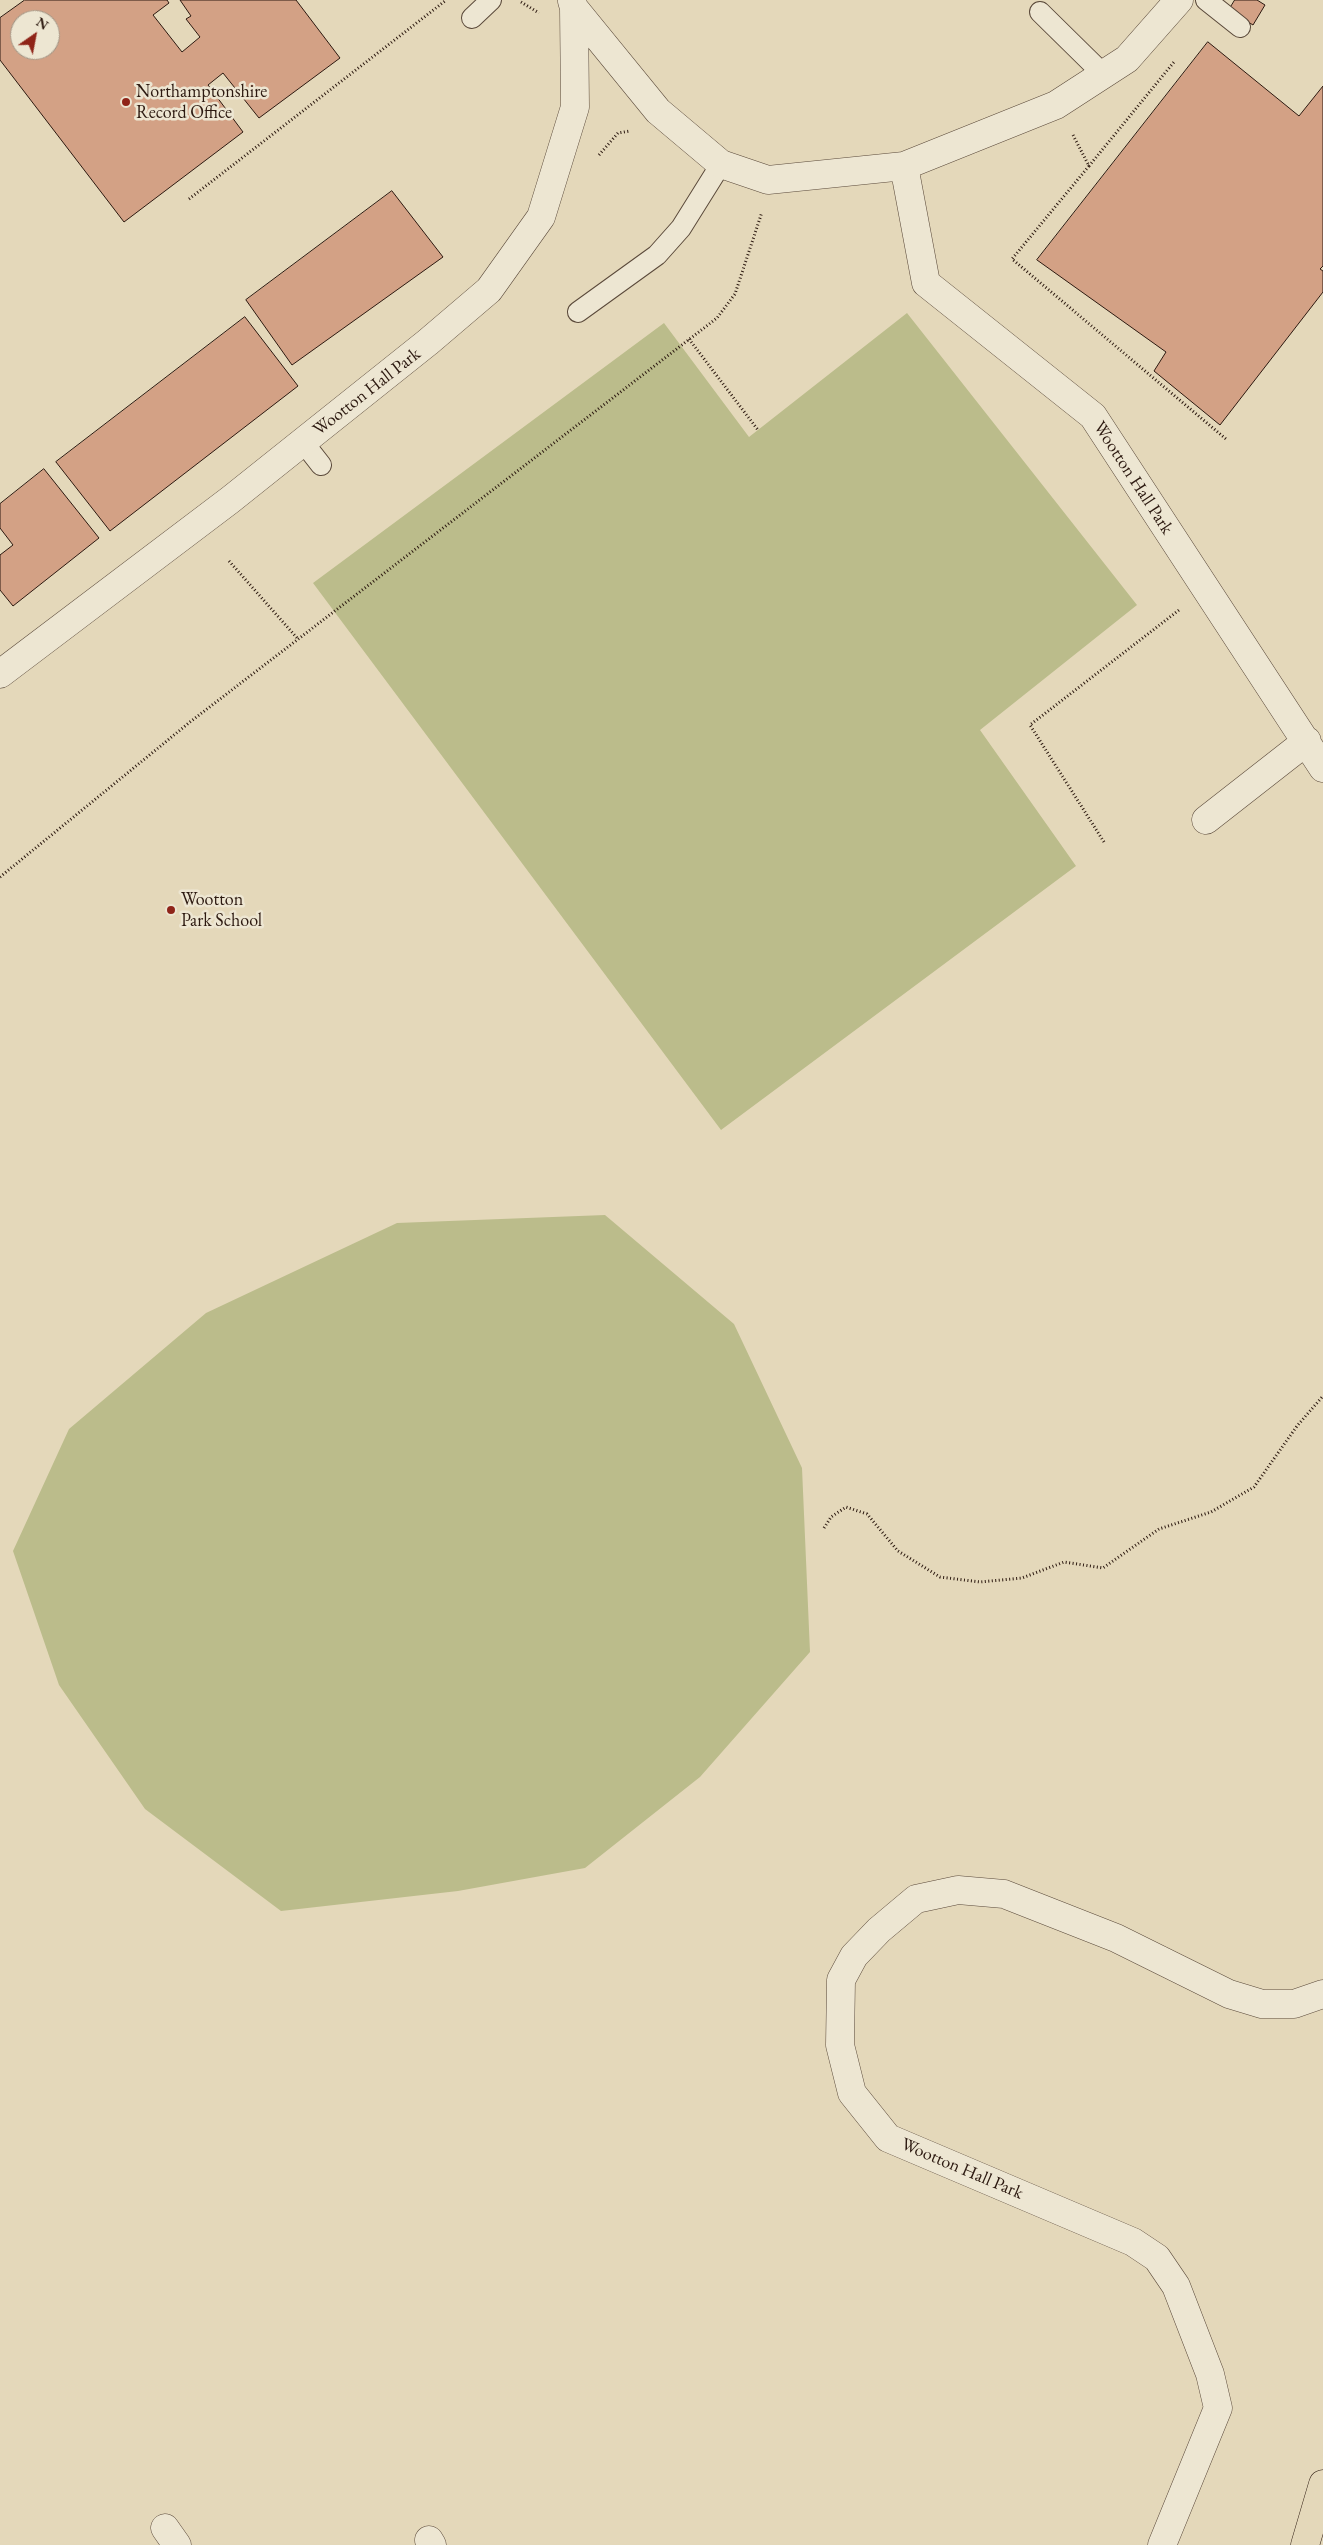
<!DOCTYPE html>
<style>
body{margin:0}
#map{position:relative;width:1323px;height:2545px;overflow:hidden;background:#e4d8ba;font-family:"EB Garamond",serif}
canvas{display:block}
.north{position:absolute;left:10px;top:10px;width:50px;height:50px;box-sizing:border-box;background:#ede6d2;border:1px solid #a09484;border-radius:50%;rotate:33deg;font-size:14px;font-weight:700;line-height:20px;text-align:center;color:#2c1910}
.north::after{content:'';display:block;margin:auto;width:18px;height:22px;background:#8f2418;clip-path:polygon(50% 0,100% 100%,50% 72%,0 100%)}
</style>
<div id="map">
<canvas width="1323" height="2545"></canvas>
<div class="north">N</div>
</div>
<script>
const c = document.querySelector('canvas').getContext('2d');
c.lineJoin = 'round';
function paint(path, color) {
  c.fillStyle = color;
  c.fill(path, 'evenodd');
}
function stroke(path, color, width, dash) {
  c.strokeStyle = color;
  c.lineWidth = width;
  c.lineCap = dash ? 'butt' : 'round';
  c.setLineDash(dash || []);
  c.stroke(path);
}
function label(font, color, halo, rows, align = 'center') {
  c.font = font + ' "EB Garamond",serif';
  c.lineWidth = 5;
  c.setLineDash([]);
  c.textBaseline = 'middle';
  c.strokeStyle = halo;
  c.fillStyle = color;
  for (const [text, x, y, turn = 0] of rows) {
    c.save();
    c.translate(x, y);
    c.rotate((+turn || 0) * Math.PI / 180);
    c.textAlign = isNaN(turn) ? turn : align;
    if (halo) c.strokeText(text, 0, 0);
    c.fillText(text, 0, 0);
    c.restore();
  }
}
paint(new Path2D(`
 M907,313l230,292 -157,125 96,136 -355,264 -408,-547 351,-260 85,114z
 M605,1215l129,109 68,144 8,184 -110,125 -115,91 -127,23 -177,20 -136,-102 -86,-124 -46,-134 56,-122 137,-116 191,-90z`), '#bbbc8b');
const building = new Path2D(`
 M25,0h142l2,3 -16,12 29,37 18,-15 -14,-18 5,-3 -11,-16h116l44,58 -81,60 -36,-45 -15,12 35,47 -119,90 -124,-162v-42zM20,20h30v30h-30z
 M1235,0h22l8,5 -12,20 -24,-15z
 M1208,42l91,74 24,-30v180l-3,3 3,2v21l-103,133 -66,-54 12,-19 -129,-92z
 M392,191l51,66 -151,108 -46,-65z
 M245,317l53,69 -188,145 -54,-69z
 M44,469l55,69 -86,68 -13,-16v-35l13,-10 -13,-17v-24z`);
paint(building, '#d3a185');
stroke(building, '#2c1910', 1);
const lane = new Path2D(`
 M1206,0l34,27
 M1040,12l63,62
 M472,18l19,-18
 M578,312l79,-57 24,-27 40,-64
 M303,442l18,23`);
const street = new Path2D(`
 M572,1l2,7 84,103 63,53 47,16 136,-14 152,-61 71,-46 52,-59
 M904,166l22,117 167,133 230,352
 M0,674l230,-174 198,-158 61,-52 52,-73 34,-110 -1,-99
 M1206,820l101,-79
 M165,2528l12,17
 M429,2540l3,5
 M1162,2545l56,-137 -8,-34 -34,-88 -19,-28 -24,-16 -245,-104 -36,-45 -12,-48 1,-65 13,-24 25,-26 37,-31 42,-9 46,4 112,44 113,56 33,10h32l29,-10`);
const highway = new Path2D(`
 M1305,2545l18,-61`);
stroke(lane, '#5a493a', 22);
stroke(street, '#5a493a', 29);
stroke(highway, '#2c1910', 29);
stroke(new Path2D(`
 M521,2l18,11
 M1073,135l16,31 -77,93 214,180
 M599,155l19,-22 12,-2
 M1089,166l85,-104
 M189,199l256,-198
 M689,339l69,91
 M229,561l69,78
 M1104,842l-74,-117 149,-115
 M0,877l190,-155 527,-404 18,-24 27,-82
 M824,1528l7,-11 15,-10 21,7 31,37 42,26 40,5 42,-4 42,-16 39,6 56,-39 52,-17 43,-25 43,-61 26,-30`), '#2c1910', 3, [1, 2.5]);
stroke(lane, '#ede6d2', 20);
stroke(street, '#ede6d2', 28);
stroke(highway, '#e4d8ba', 28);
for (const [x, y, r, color] of [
 [126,102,5,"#8f2418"],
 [171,910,5,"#8f2418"]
]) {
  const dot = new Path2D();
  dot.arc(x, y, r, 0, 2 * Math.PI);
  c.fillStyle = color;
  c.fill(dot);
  stroke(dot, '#ede6d2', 2);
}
label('18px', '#2c1910', '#ede6d2', [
 ["Northamptonshire",136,92],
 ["Record Office",136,113],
 ["Wootton",181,900],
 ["Park School",181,921]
], 'left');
label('18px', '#2c1910', '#ede6d2', [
 ["Wootton Hall Park",367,392,-38],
 ["Wootton Hall Park",1133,478,57],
 ["Wootton Hall Park",962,2169,23]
]);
</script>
